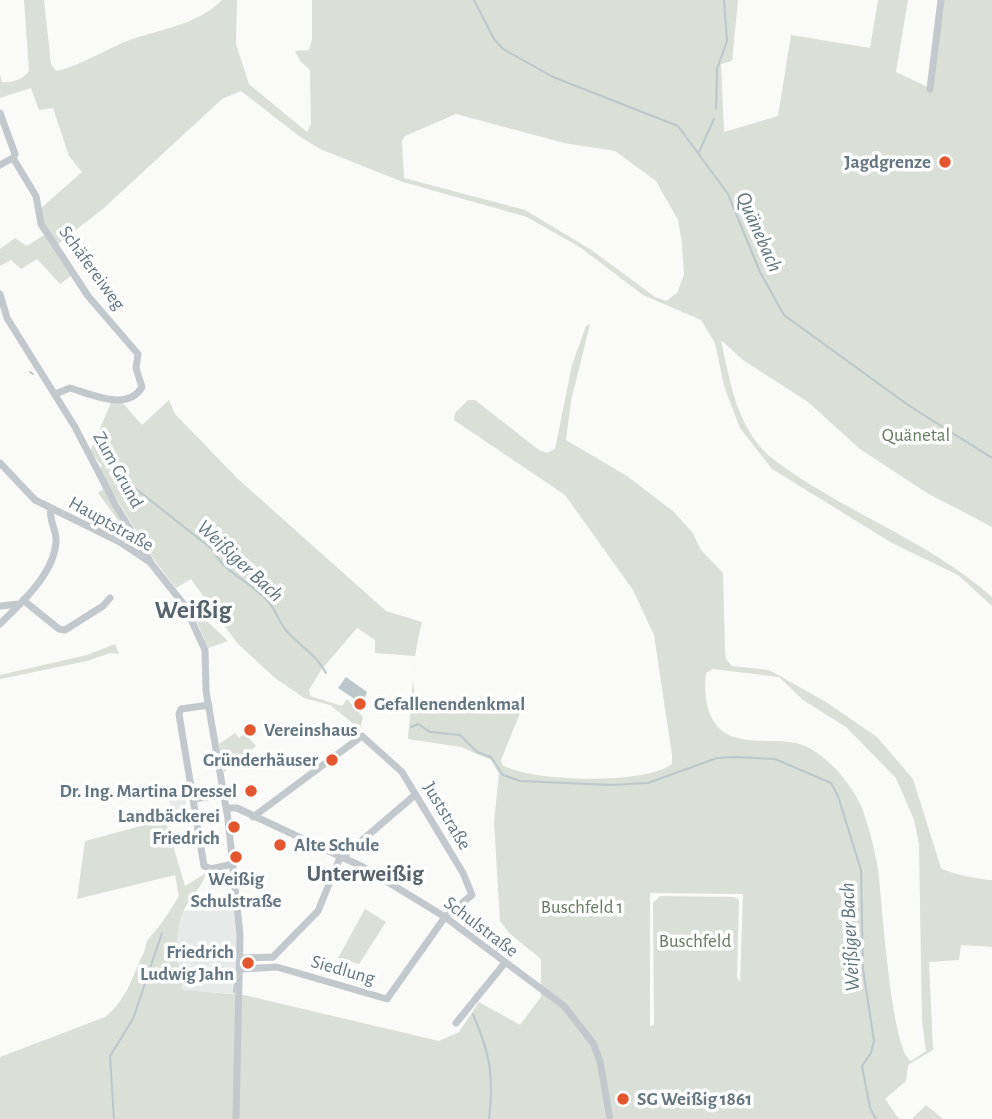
<!DOCTYPE html>
<meta charset="utf-8">
<style>
body{margin:0}
canvas{display:block;background:#fafaf8}
</style>
<canvas width="992" height="1119"></canvas>
<script>
const c = document.querySelector('canvas').getContext('2d');
c.lineJoin = 'round';
function paint(path, color) {
  c.fillStyle = color;
  c.fill(path, 'evenodd');
}
function stroke(path, color, width, dash) {
  c.strokeStyle = color;
  c.lineWidth = width;
  c.lineCap = dash ? 'butt' : 'round';
  c.setLineDash(dash || []);
  c.stroke(path);
}
function label(font, color, halo, rows, align = 'center') {
  c.font = font + ' "Alegreya Sans",sans-serif';
  c.lineWidth = 7;
  c.setLineDash([]);
  c.textBaseline = 'middle';
  c.strokeStyle = halo;
  c.fillStyle = color;
  for (const [text, x, y, turn = 0] of rows) {
    c.save();
    c.translate(x, y);
    c.rotate((+turn || 0) * Math.PI / 180);
    c.textAlign = isNaN(turn) ? turn : align;
    if (halo) c.strokeText(text, 0, 0);
    c.fillText(text, 0, 0);
    c.restore();
  }
}
paint(new Path2D(`
 M187,792l-2,18 -14,3 -3,-17z
 M235,909l3,46 -3,39 -23,-2 -54,17 25,-98z`), '#e8e9e9');
paint(new Path2D(`
 M24,0h20l7,64 5,7c24,-5 48,-21 71,-30 32,-12 69,-15 95,-41h15l-1,44 13,40 58,48 4,-8 -1,-54 -10,-9 -5,-10 14,-1 3,-11v-39h426l-6,61 -11,3 3,68 54,-16 13,-81 79,13 8,-48h30l-12,72 36,17 11,-89h49v527l-65,-34 -67,-44 -52,-47 -65,-42 -22,-20c9,42 15,84 47,115 69,55 158,83 224,142v9l-34,-31 -66,-32 -120,-74 -32,-41 -16,-42 -9,-43 -14,-23 -58,-25 -62,-47 -54,-31 -124,-35 -83,-33 -21,-13 -58,-45 -19,8 -118,109 -46,36 -16,-25 -2,-10 42,-37 -13,-16 -16,-48 -14,2 -8,-22 -31,10v-23l2,7c10,1 22,-3 27,-11zM456,114l108,29 51,8 41,30 22,39 4,24 2,31 -7,18 -11,8 -11,-4 -65,-48 -65,-39 -121,-32 -2,-37 3,-5z
 M44,235l27,41 -11,8 -23,-25 -16,10 -10,-9 -11,6v-17l15,-11 12,8z
 M590,324l-19,77 -5,39 61,36 47,36 18,20 9,18 22,23 2,78 1,8 6,7 37,4 57,32 51,35 36,42 28,89c6,5 41,12 51,12v67l-31,-2 -2,15 -30,2 4,88 -25,15 -2,16 -21,18 14,20h-899v-62l105,-40c23,-18 27,-41 39,-65 2,-5 2,-12 6,-15 11,-12 20,-26 29,-41l-4,-21 -98,24 8,-58 71,-19 5,-17 24,81 21,-13c-4,16 -19,26 -24,42 -4,12 -7,30 -5,43 2,12 5,19 5,32l62,5 195,46 20,-9 20,-30 41,23 21,-28v-38l-32,-26 -9,-12 -6,-99 5,-48 -8,-14 -30,-13 -53,-8 7,-83 -40,-3v-13l-18,-12 -36,42 -12,20 1,6 32,10 5,-7 16,18 -3,12 -30,-24 -26,-7 -29,-20 -38,-35 -46,-64 -15,9 -21,-27 -57,-92 4,-3 -12,-15 21,-48 10,-2 21,24 27,-25 6,14 63,65 148,132 36,11c-5,22 -15,64 -3,84l101,7 -19,47 1,5c30,17 143,20 170,-1v-9l-18,-120 -21,-45 -68,-95 -111,-75 1,-7 13,-13h7l64,50 8,3 8,-4 17,-84 14,-39zM713,669l66,8 24,23 43,27 50,51 18,42 5,24 3,177 4,30 -15,10c-20,-11 -29,-162 -33,-191 -3,-21 -9,-42 -16,-62 -10,-24 -39,-59 -66,-65 -19,-4 -40,0 -59,-5 -29,-7 -34,-39 -31,-65zM650,893l93,1 -3,89 -3,-6 2,-77 -5,-3 -74,-1 -7,7 1,122 -4,1z
 M103,489l43,66 -27,-17 1,-15 -22,-30z
 M190,605l38,36 -20,7z
 M115,644l4,10 -9,-1 -23,8 -87,18v-4l87,-20z
 M235,733l4,5 6,-5 11,13 -32,26 -5,-28z
 M365,909l21,13 -27,42 -21,-6z
 M926,1105l17,14h-31z`), '#dadfd7');
paint(new Path2D(`
 M346,677l21,15 -5,12 -24,-16z`), '#bbc7cb');
stroke(new Path2D(`
 M474,0l20,39 9,10 50,28 125,49 50,68 32,78 24,43 124,90 84,53
 M716,109l1,-40 10,-28 -3,-41
 M699,152l15,-33
 M30,372l3,2
 M117,474l95,75c12,24 39,33 56,52 7,8 11,20 17,28 14,17 31,25 41,44
 M411,727l7,-3 12,8 30,3 17,17 14,5 12,18 17,6 91,4 37,-2 69,-25 17,-1 41,2 56,24 7,13 23,74 2,99 11,72 -3,12 -9,13 8,42 6,11
 M234,992l2,-17
 M473,1014c17,40 21,61 16,105
 M114,1119l-4,-63 23,-37 29,-86`), '#bbc7cb', 2);
stroke(new Path2D(`
 M930,89l11,-89
 M0,113l15,41 -2,4
 M13,158l23,38 5,28 47,72 50,58 -2,14 6,19c-14,25 -52,7 -72,1l-15,6
 M0,165l13,-7
 M0,294l7,24 68,109 41,79 34,55
 M0,463l35,37 85,42 30,20 35,44 20,44 1,41 22,128 12,116 -4,184
 M23,600l36,29 6,1 38,-24 7,-8
 M0,606l19,-2
 M0,624c21,-21 54,-50 56,-82 1,-12 -8,-23 -5,-33
 M209,705l-28,4 -2,5 25,152 7,3 22,-5
 M194,799l30,-5
 M226,808h11l126,59 56,34 26,16 119,89 29,37 7,18 10,58
 M273,957l45,-46 21,-51 76,-65
 M242,958l31,-1
 M242,969l35,-2 110,32 58,-82 27,-22 -9,-22 -61,-101 -40,-36 -109,81
 M456,1023l48,-59`), '#c3c8cc', 7);
for (const [x, y, r, color] of [
 [945,162,7,"#e4572e"],
 [360,704,7,"#e4572e"],
 [250,730,7,"#e4572e"],
 [332,760,7,"#e4572e"],
 [251,791,7,"#e4572e"],
 [234,827,7,"#e4572e"],
 [280,845,7,"#e4572e"],
 [236,857,7,"#e4572e"],
 [248,963,7,"#e4572e"],
 [623,1099,7,"#e4572e"]
]) {
  const dot = new Path2D();
  dot.arc(x, y, r, 0, 2 * Math.PI);
  c.fillStyle = color;
  c.fill(dot);
  stroke(dot, '#fff', 2.5);
}
label('bold 19px', '#657683', '#fff', [
 ["Jagdgrenze",931,162],
 ["Gefallenendenkmal",374,704,"left"],
 ["Vereinshaus",264,730,"left"],
 ["Gründerhäuser",318,760],
 ["Dr. Ing. Martina Dressel",237,791],
 ["Landbäckerei",220,816],
 ["Friedrich",220,838],
 ["Alte Schule",294,845,"left"],
 ["Weißig",236,879,"center"],
 ["Schulstraße",236,901,"center"],
 ["Friedrich",234,952],
 ["Ludwig Jahn",234,974],
 ["SG Weißig 1861",637,1099,"left"]
], 'right');
label('19px', '#657683', '#fff', [
 ["Schäfereiweg",92,268,54],
 ["Zum Grund",118,470,61],
 ["Hauptstraße",111,524,29],
 ["Juststraße",447,816,59],
 ["Schulstraße",481,927,37],
 ["Siedlung",343,970,16]
]);
label('19px', '#687a64', '#fff', [
 ["Quänetal",916,435],
 ["Buschfeld 1",582,907],
 ["Buschfeld",695,941]
]);
label('italic 21px', '#60757c', '#fff', [
 ["Quänebach",759,232,66],
 ["Weißiger Bach",240,561,43],
 ["Weißiger Bach",850,937,-93]
]);
label('bold 23px', '#57646e', '#fff', [
 ["Unterweißig",365,874]
]);
label('bold 26px', '#57646e', '#fff', [
 ["Weißig",193,610]
]);
</script>
